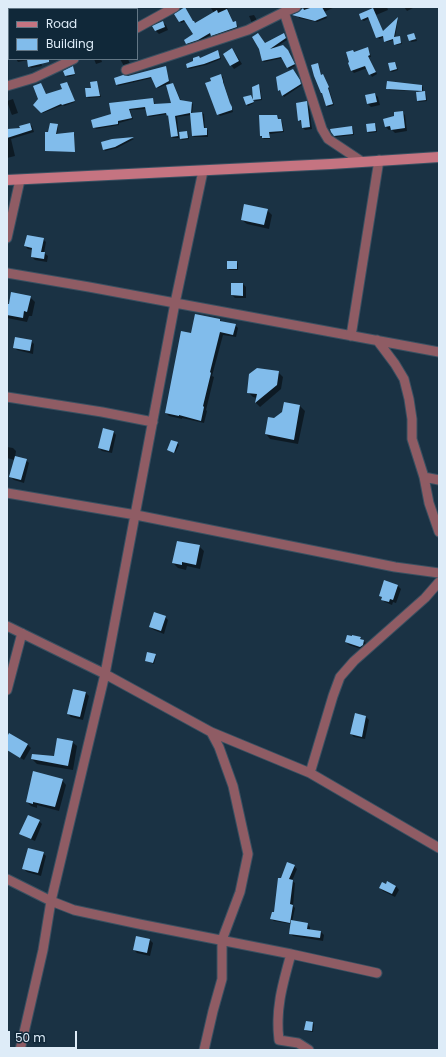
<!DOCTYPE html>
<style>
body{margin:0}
#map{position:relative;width:446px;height:1057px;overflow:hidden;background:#1a3244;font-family:Poppins,sans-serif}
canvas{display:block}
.frame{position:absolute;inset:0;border:8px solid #deecf8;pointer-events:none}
.legend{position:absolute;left:8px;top:8px;width:130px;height:52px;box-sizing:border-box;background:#102839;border:1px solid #627685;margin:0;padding:5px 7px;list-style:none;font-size:12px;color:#deecf8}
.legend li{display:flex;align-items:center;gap:8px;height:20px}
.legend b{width:20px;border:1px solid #627685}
.scale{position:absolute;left:8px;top:1031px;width:69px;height:18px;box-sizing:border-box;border:2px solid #deecf8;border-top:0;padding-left:5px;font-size:12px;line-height:14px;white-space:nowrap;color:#deecf8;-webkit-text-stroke:3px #102839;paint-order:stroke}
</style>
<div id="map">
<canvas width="446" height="1057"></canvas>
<div class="frame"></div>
<ul class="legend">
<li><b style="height:5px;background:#c57481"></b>Road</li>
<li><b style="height:11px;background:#81bceb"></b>Building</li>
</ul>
<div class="scale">50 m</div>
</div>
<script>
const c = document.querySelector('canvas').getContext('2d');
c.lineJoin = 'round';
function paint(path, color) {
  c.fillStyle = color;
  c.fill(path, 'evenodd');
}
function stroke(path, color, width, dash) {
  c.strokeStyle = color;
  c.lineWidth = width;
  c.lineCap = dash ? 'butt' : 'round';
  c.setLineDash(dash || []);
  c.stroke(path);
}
paint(new Path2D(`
 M69,7h11l1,2h-10z
 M212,7h15l6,16 3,-1 1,2 1,5 -24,8 -3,-2 -11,6 -12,4 -1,-2 7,-8 -8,-14 -5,2 -5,-9 17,7 2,3 19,-11 -3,-5z
 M302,7h33l-11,5 3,6 -10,4 -18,-4 -1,-2 4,-5z
 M371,7h16l1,3 -12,5 7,17 15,-13 -3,19 4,-1 3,7 -6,1 -2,-5 -8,2 -2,-5 -5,2 -9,-21 -6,3 -2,-1 -2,-6 12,-5z
 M404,7h11l-8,4z
 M254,15l3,5 -5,3 -3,-7z
 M162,22l4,3 2,5 -9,4 -3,-3 -2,-4z
 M258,34l7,10 19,-10 3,6 -14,9 16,3 6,14 -6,3 -6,-11 -19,4 -1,-1z
 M414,34l3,7 -6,1 -2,-7z
 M367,48l2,2 2,7h-2l8,17 -5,3 -5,-9 -13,5 -2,-2 -3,-8 5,-10z
 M232,50l3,3 7,11 -8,5 -3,-4 -6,-11z
 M219,53l2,6 -15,6 -17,4 -1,-1 12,-9z
 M16,59h24l2,7 -11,2 -2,-2 -1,-6 -10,2z
 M94,59h7l1,3 -6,2z
 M120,59h8l2,5 -6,2z
 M395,63l1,1 2,6 -6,2 -2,-1z
 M318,64l1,2 2,10 3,1 5,12 5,16 -6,2 -1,-1z
 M73,67l2,8 -8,2 -3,-6z
 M165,67l1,1 4,15 -12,5 -6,-10 -34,8 -1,-2 11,-7z
 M294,72l8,13 -18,12 -3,-6 -2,-1z
 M221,75l2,2 1,7 9,28 -13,4 -2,-2 -6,-33z
 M96,82l1,1 4,14 -12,1 -2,-1v-8h5z
 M41,84l5,11 17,-5 5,-6 7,18 -11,4 -1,-1 -20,8 -9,-8 5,-6z
 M172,84l2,1 7,16 10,2 2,1 -1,10 10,-1 2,1 1,15 3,1v7h-14l-1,-1 -2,-21 -14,2 2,21h-6l-1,-1 -2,-20 -2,-3 -19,3 -1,-1 -2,-7 -16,1 3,9 -14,4v2l-23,4 -2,-2 18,-13 40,-15 2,2 1,4 17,-1z
 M258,85l2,2 2,13 -6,1 -4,-3 2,5 -6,3 -2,-2 5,-8 3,3z
 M422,86l1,1v5h1l2,1 1,8 -8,1 -1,-1 -1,-10 -28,-1 -1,-1z
 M375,94l3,3 2,8 -9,2 -3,-3z
 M13,99l5,14 -6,2 -1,-2 -4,-12z
 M306,102l3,3 3,24 -7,1 -2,-2 -1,-5 -3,-3z
 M402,112l3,3 2,16 -12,2 -4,-4 -2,1 -3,-3 10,-10z
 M260,116h17l1,1 1,3h2l1,1 2,11 -14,2v5h-6l-3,-3z
 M30,124l2,2 2,6 -23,7 4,17 -8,2v-28l14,-1z
 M374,124l2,1 1,7 -8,1 -1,-1z
 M57,125l1,2 -1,8 16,-2 2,1v18l-28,-1 -1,-1 3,-17z
 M351,127l2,1 1,7 -18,2 -3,-3z
 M187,132l1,1 1,6 -7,1 -1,-1 -1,-6z
 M133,139h1l-17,9 -12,3 -1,-2 9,-9z
 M267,210l5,5 -3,14 -22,-5 -5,-4z
 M43,239l3,3 -2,11 4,3 -1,6 -12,-2 -3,-3 1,-7 -5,-1 -3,-3z
 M237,262l1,2v6h-9l-1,-2z
 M232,284h11l3,3v11h-11l-3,-3z
 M30,297l5,5 -3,14h-3l-2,6 -20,-4v-13z
 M220,320l2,2 13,3 3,3 -2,9 -13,-2 -11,41 2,1 -8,33 1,1 -3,12 -22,-5v1l-13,-3 -3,-3z
 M31,341l3,3 -1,10 -16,-4 -3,-3z
 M278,372l5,5 -2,12 -21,18 -4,-4 1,-5 -4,-1 -5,-5z
 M300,406l5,5 -7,33 -28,-5 -4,-5 8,-15z
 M113,431l3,4 -4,18 -10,-2 -3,-3z
 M177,443l2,2 -4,8 -7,-3z
 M7,447l6,1 3,3 -1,6 11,3 3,3 -5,20 -10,-3 -3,-3 4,-17 -8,-2z
 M199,546l5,5 -4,18 -13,-3 -1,4 -8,-2 -5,-5z
 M398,586l3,3 -5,14 -3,-1 -1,3 -7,-3 -3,-3v-1l-2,-3z
 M165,617l3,3 -4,14 -10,-4 -4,-3z
 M360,638l7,6 -3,6 -15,-5 -3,-3z
 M155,655l1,1 -2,8 -8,-3z
 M74,690l12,3 3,3 -6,24 -12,-3 -3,-3z
 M366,717l3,3 -4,19 -11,-2 -3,-3z
 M10,735l18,10 3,3 -7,12 -17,-10v-11z
 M72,742l5,4 -4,24 -36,-6 -5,-5 23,-2z
 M62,780l4,5 -7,26 -22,-6v3l-6,-2 -4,-4z
 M39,821l3,3 -7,17 -11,-5 -4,-3z
 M43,853l3,3 -5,20 -14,-4 -3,-3z
 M294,866l3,3 -5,12 3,2 -2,23 2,2 -3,14 15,2 3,3v3l11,2 3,3 -1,6 -30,-5 -3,-3 1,-9 -17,-3 -3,-2 4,-5 6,-35z
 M387,882l9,4 3,4 -4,7 -12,-6 -3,-3 6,-3z
 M150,940l3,3 -3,13 -13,-3 -3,-3z
 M307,1022l6,1 1,2 -1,7 -7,-1 -1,-1z`), '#0007');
paint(new Path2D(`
 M185,7l8,14h1l1,2 22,-13 1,3 9,-4 6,13 3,-1 1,6 -26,9 -1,-3 -12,7 -12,4 -2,-4 9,-6 -9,-14 -5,2 -5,-8z
 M313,7h9l5,9 -12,5 -23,-6 7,-3 4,-4 1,2z
 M373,8l10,23 15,-14 -4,20 6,-1 1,7 -7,2 -1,-6 -9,3 -1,-6 -7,2 -8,-21 -7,3 -2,-6z
 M163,21l2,6 -10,4 -3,-5z
 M258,33l7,10 19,-10 2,5 -16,11 13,-4 5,5 7,14 -8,4 -6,-11 -19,4 -3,-12 -7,-12z
 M414,33l2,6 -7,2 -2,-6z
 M368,47l2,8 -2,1 8,16 -7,3 -4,-9 -14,5 -3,-8 1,-1 -3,-10 7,-2 1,2z
 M232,48l7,13 -9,5 -7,-12z
 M218,50l2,8 -16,6 -17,4 -1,-4 7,-3v-3l6,-2 1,2z
 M27,59h22v3l-21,5z
 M395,62l2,7 -7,2 -2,-8z
 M318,63l3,12 2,-1 6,13 -1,1 5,16 -7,2 -4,-13h-1l-7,-17 -3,-11z
 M73,66l2,8 -10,2 -2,-5z
 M166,66l3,15 -13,7 -5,-11 -35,8 -2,-7 9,-3 5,1z
 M293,69l7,11 1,4 -19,12 -2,-6 -2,1 -2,-14z
 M221,74l2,7v1l7,21 2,4v3l-15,5 -12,-32 6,-2 -1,-3z
 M97,81l3,15 -14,1 -1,-9h6l-1,-6z
 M387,81l35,4v6l-36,-2z
 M67,82l8,19 -13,4 -1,-1 -20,9 -8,-8 5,-6 -5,-13 8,-3 5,11 16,-5 -2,-5z
 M173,83l7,17 12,2 -1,11 11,-1 2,16h3v7l-15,1 -2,-23 -15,3 3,20 -7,1 -3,-22 -1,1 -1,-3 -19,3 -2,-9 -16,2 3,9 -14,3v3l-25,4 -2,-8 20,-6 -2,-11 44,-5 1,6 17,-1 -5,-18z
 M259,84l2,15 -8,1 -1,-13z
 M425,91l1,9 -9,1 -1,-9z
 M375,93l2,9 -10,2 -2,-9z
 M251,95l3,7 -8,3 -3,-8z
 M307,101l3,26 -8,1 -1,-8 -3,1 -2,-18z
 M403,111l2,17 -14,2 -1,-4 -5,1 -2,-8 11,-3v-4z
 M259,115h18l1,4h3l2,12 -14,1 1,6h-8v-2h-2z
 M30,123l2,7 -25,8v-9l13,-1 -1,-2z
 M50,123l8,1 -2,10 18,-2 1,20 -30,-1v-19h3z
 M375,123l1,8 -9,1 -1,-8z
 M352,126l1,8 -19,2 -3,-4 -1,-3z
 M187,131l1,7 -8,1 -1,-7z
 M134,137l-19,10 -12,3 -2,-8 11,-3z
 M244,204l24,5 -4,16 -23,-5z
 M27,235l17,3 -3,14h4l-1,7 -13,-2 1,-9 -8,-2z
 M227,261h10v8h-10z
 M231,283h12v13l-12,-1z
 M11,292l20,4 -4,16 -3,-1 -1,7 -16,-3v-11h2z
 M195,314l25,5v2l16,3 -3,11 -13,-3 -10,40 1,1 -8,33 1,1 -3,14 -22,-6v1l-14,-3 16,-82 10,2z
 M15,337l17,3 -2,11 -17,-3z
 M257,368l22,3 -2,14 -22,18 2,-9 -10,-1 2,-19z
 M284,402l16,3 -6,35 -29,-6 3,-17 6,1 8,-6z
 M103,428l11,3 -5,20 -11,-3z
 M171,440l7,2 -4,11 -7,-3z
 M15,456l12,3 -6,21 -12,-3z
 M177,541l23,4 -4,20 -14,-3v3l-10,-2z
 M384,580l14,5 -5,15 -3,-1 -1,3 -8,-2 1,-3 -3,-1z
 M154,612l12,4 -5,15 -12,-4z
 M347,635l5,1v-1l9,2 -1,2 4,1 -1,5 -3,2 -15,-5z
 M147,652l9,2 -3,9 -8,-2z
 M73,689l13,3 -6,25 -13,-3z
 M355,713l11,3 -4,21 -12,-3z
 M9,733l19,11 -8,14 -13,-8v-13z
 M57,738l16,3 -5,25 -37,-7 1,-5 22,2z
 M33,771l30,8 -8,28 -22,-5v2l-7,-2z
 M28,815l12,5 -9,19 -12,-5z
 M28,848l16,4 -6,21 -16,-4z
 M287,862l8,3 -6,14 4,1 -3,24 3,1 -3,18 -20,-4 2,-7h2l4,-34h3z
 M387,881l9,5 -4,8 -13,-6 3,-6 4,2z
 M291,920l17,3 -1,6 14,2 -1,7 -31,-4z
 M136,936l14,3 -3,14 -14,-3z
 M306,1021l7,1 -1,9 -8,-1z`), '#81bceb');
const minor = new Path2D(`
 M284,12l38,117 6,10 33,22
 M137,28l38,-21
 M126,70l122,-40 36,-18 12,-5
 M7,86l27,-8 40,-19
 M7,238l13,-58
 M7,273l82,14 350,65
 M351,336l28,-176
 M377,340l18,24 9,15 5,20 3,20v20l12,38 5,26 10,29
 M7,397l95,15 51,10
 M424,477l15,3
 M7,493l129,22 259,52 44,6
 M7,626l98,48 106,58 99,41 129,75
 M7,690l15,-57
 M310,773l23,-77 7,-19 14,-16 71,-63 14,-16
 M7,879l44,22 23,9 65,14 152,30 86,19
 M291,954c-8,29 -16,55 -12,86l19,3 11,7
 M20,1050l23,-100 8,-49 54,-227 70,-371 28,-132
 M204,1050l9,-39 9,-32v-39l18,-48 8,-38 -15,-68 -14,-39 -8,-15`);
const secondary = new Path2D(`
 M7,180l324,-16 108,-7`);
stroke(minor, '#395061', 11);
stroke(secondary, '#395061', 12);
stroke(minor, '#8f5c64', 9);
stroke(secondary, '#c57481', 10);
</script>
